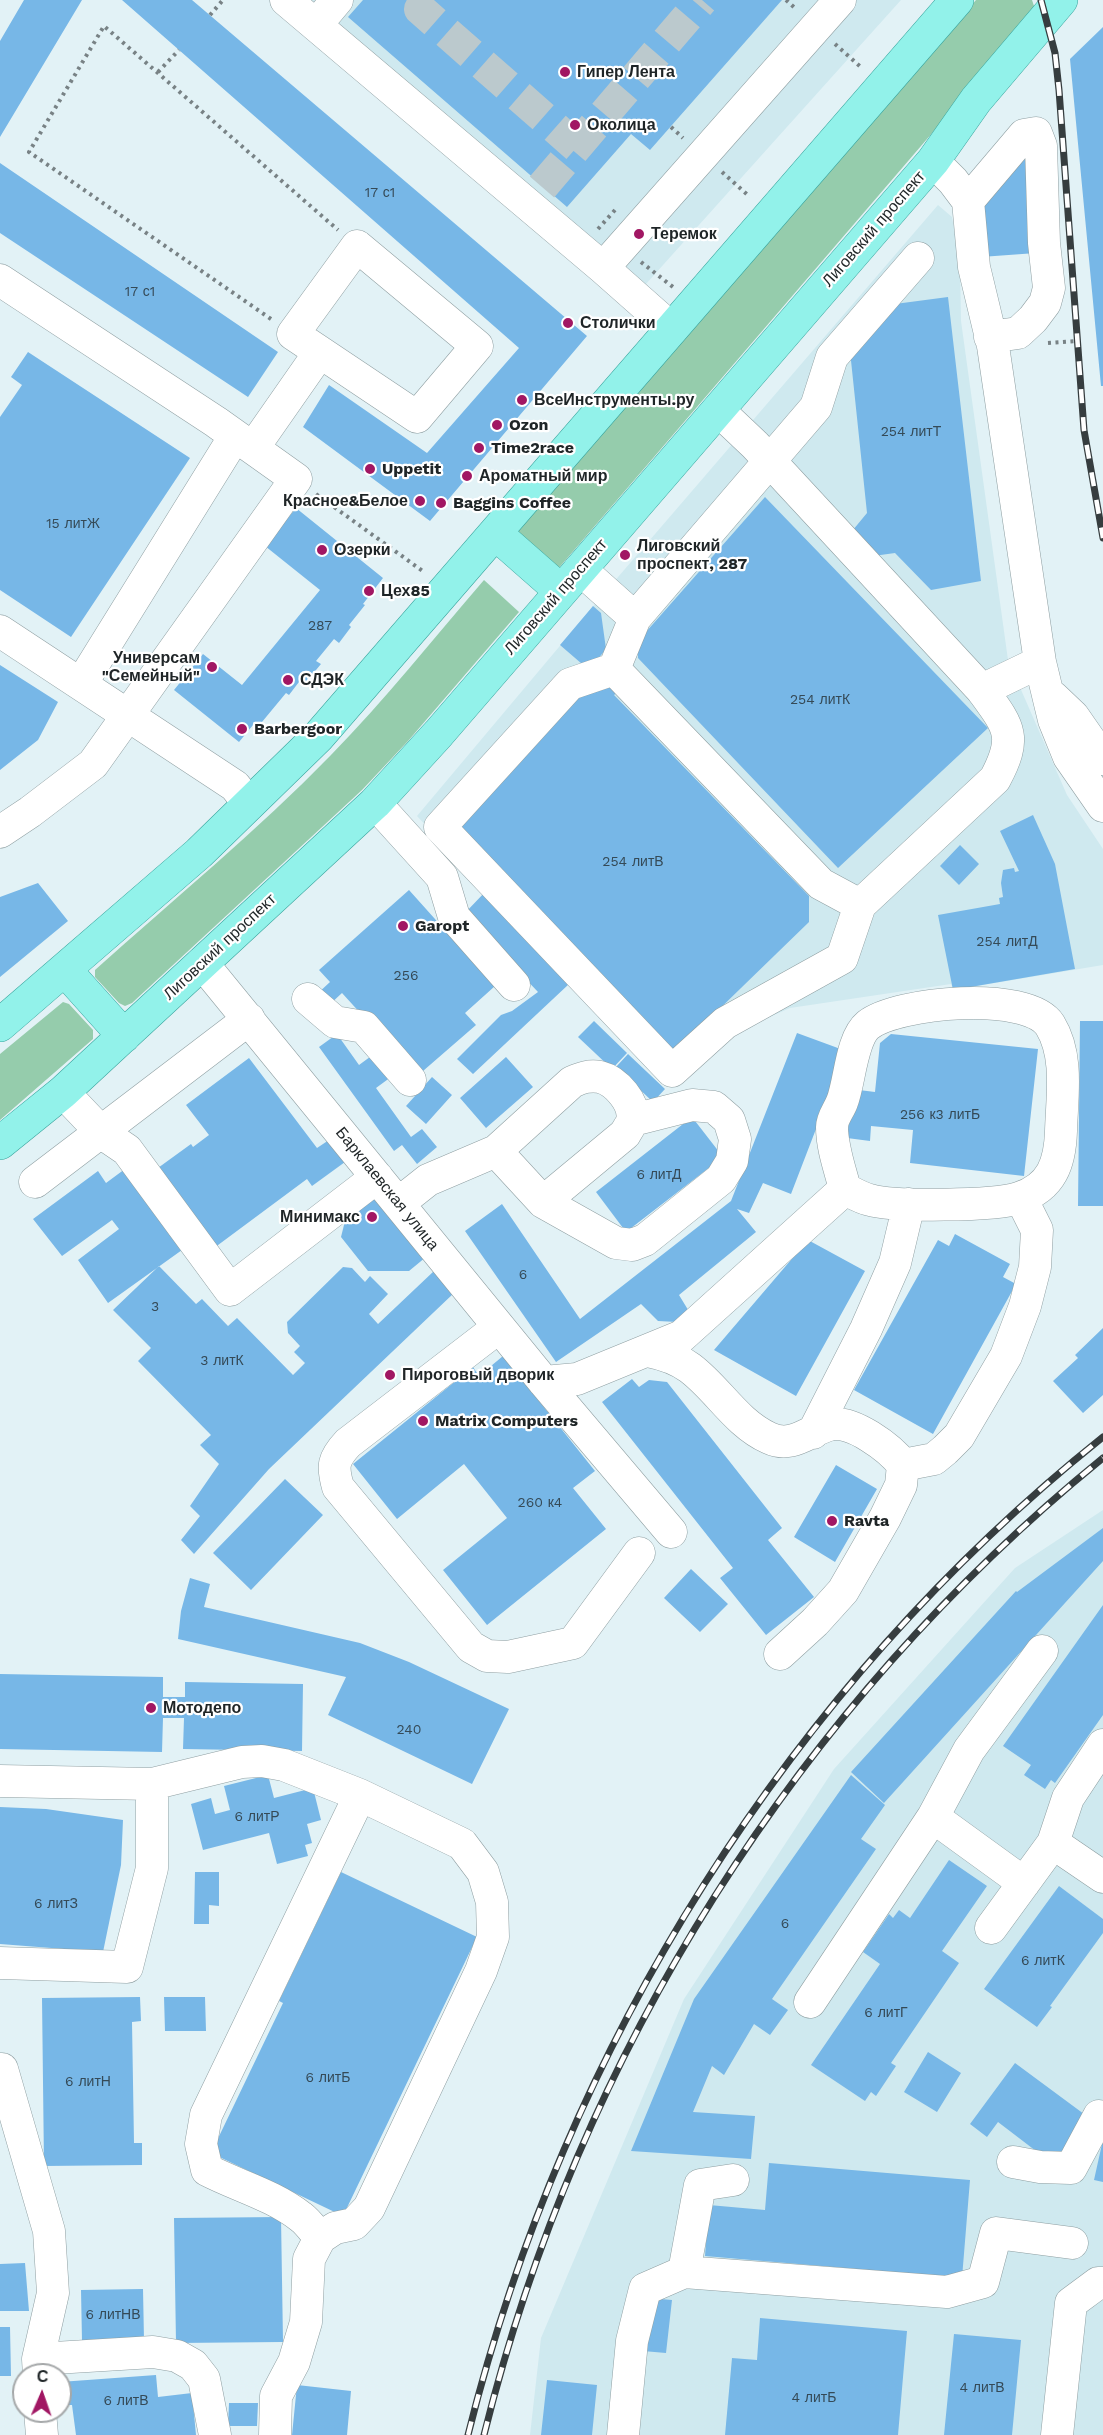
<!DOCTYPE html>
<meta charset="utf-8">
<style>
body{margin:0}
#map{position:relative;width:1103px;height:2435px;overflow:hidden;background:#e2f2f6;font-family:"Work Sans",sans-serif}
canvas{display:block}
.north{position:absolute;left:12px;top:2363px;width:60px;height:60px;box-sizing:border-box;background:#fff;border:2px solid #a5a8a9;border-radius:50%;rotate:2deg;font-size:16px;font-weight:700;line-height:24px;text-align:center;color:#1f2527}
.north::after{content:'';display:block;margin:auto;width:21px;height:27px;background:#a11763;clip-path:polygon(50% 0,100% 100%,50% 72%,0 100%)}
</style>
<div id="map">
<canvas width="1103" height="2435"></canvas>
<div class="north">С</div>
</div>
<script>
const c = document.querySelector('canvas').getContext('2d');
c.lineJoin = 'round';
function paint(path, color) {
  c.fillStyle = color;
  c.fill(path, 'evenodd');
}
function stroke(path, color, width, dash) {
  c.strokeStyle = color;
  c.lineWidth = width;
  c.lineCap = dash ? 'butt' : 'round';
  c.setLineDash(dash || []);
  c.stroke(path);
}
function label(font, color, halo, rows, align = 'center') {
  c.font = font + ' "Work Sans",sans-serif';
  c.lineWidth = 4.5;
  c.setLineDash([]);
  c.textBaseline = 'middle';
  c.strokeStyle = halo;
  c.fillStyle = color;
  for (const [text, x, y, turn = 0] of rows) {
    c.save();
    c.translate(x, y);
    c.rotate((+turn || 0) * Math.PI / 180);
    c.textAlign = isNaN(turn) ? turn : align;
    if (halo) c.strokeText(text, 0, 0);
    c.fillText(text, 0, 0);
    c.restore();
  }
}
paint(new Path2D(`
 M274,0h627l-273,304z
 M938,205l14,12 8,46 1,58 47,339 59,135 36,54v116l-150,25 -2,-6 -161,24 -62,27 -242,-144 -69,-75 189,-225z
 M1103,1510v925h-573l11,-97 143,-339 150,-230 181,-201z`), '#cfe9ef');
paint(new Path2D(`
 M976,0h56l4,12 -479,558 -41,-38z
 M484,580l35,32 -111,129 -46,49 -230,213 -7,3 -6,-3 -24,-26v-7c79,-71 162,-139 236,-215 54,-55 102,-116 153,-175z
 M63,1002l6,2 24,26v9l-93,81v-66z`), '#95ccac');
paint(new Path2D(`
 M24,0h58l-82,137v-96z
 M122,0h70l395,336 -157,185 -127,-94 26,-42 98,68 92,-105z
 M363,0h419l-132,150 -19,-16 -64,73 -219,-190z
 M1103,27v359h-2l-31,-327z
 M1028,145l8,108 -55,4 -4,-48z
 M0,163l278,189 -30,45 -248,-164z
 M948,297l33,284 -50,9 -36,-37 -29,4 -18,-21 19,-23 -17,-162 45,-47z
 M28,352l162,106 -119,179 -71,-47v-173l22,-32 -11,-8z
 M765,497l223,231 -150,140 -200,-210v-17z
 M296,508l87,70 -20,26 2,1 -16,20 2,2 -12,16 -5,-4 -18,22 5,3 -15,18 -4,-4 -13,17 -3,-2 -29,35 -4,-3 -14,17 -65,-52 29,-36 39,31 78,-95 -55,-44z
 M593,606l8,7 5,36 -17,21 -29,-25z
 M0,665l58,37 -20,38 -38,30z
 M610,685l10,5 -6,5 195,201v26l-136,132 -215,-226 123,-138z
 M1033,815l22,49 20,105 -122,21 -15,-75 62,-11 -1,-6 4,-1 -2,-14 2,-13 11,-2 1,4 4,-1 -19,-40z
 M960,845l19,19 -20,21 -19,-19z
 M38,883l30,38 -68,56v-80z
 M409,890l86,96 -30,27 11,12 -53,46 -14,-16 -6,5 -61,-67 -15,14 -11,-12 14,-13 -11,-12z
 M486,891l83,93 -96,90 -16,-15 44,-44 11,-4 26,-19 -74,-78z
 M594,1021l33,32 -15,16 -34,-32z
 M1080,1021h23v185h-25z
 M797,1033l49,18 -55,143 -28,-11 -14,30 -12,-4 19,23 -77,63 11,18 -13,9 -19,-1 -17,-17 -85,58 -91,-131 37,-27 78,115 151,-118z
 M337,1034l22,31 15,-11 17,23 -15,11 35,49 11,-8 15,18 -20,17 -15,-19 -8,6 -75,-104z
 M891,1034l147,15 -14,127 -114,-13 3,-33 -42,-4 -1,15 -23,-3 4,-34 7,1 1,-15 16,2 5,-49z
 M628,1054l37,35 -12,13 -37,-35z
 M506,1057l27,30 -47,41 -26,-30z
 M249,1058l68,90 12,-8 16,22 -33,24 -5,-7 -97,72 -59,-78 40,-29 2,3 16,-12 -23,-30z
 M432,1077l20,18 -26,29 -20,-18z
 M692,1117l31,40 -97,75 -30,-40z
 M129,1166l53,84 -74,53 -30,-43 41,-31 -7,-9 -50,36 -29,-37 65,-48 8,12z
 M374,1195l52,62 -17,14h-41l-27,-34 4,-16z
 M955,1234l55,30 -7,13 13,7 -83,150 -79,-44 84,-150 11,6z
 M808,1240l57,31 -69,125 -82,-46z
 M159,1266l37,38 6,-5 26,27 9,-8 56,57 12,-12 -11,-11 6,-6 -12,-13 -1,-11 56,-55 9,1 13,14 5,-6 18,18 -19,20 9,10 56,-53 20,22 -185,176 -75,85 -13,-14 19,-24 -10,-10 29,-42 -19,-19 11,-10 -73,-74 13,-13 -38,-38z
 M1103,1328v67l-20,18 -30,-32 25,-23 -3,-3z
 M503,1356l92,115 -22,17 33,41 -119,96 -44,-55 64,-52 -43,-54 -67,55 -44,-55 120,-97 6,9z
 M632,1379l7,8 10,-7 18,2 115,146 -14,12 46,57 -48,38 -46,-57 13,-10 -131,-166z
 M836,1465l41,24 -42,73 -41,-25z
 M285,1479l38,36 -72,75 -38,-37z
 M1103,1528v33l-219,242 -33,-31 165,-181 1,1z
 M691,1569l37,35 -28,28 -36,-34z
 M190,1578l20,6 -6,23 156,36 49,19 100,47 -37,75 -144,-69 18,-38 -168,-38 3,-28z
 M1103,1605v110l-48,68 -4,-3 -6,9 -21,-14 7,-10 -28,-19z
 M0,1674l163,3v20h22v-15l118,2 -1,67 -119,-2 1,-31h-21l-1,34 -162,-3z
 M268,1775l6,23 39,-10 8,32 -14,4 5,19 -7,2 3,11 -31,8 -8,-31 -66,17 -12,-46 20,-6 4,16 15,-4 -6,-24z
 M851,1775l34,30 -24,34 15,10 -104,150 16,11 -18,25 -16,-11 -30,51 -12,-9 -19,46 62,4 -4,43 -120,-8 63,-152z
 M0,1807l46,2 77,11 -2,45 -18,87 -103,-8z
 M949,1860l38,26 -45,65 17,12 -68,100 5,3 -20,30 -5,-4 -6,9 -54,-36 69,-101 -17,-12 26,-38 4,4 6,-8 11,8z
 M195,1872h24v34l-10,-1v19h-15z
 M341,1872l136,65 -134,279 -132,-63 72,-150 -4,-2z
 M1059,1886l44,33v14l-53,73 2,1 -15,20 -53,-38z
 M140,1997l1,24 -9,1 2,121h8v22l-98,1 -2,-168z
 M164,1997h41l1,34h-41z
 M928,2052l33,21 -24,39 -33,-20z
 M1015,2063l73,54 -35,47 -55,-42 -11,15 -17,-13z
 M1102,2144h1v38l-9,-2z
 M769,2163l201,17 -8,98 -257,-22 4,-51 56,5z
 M281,2217l2,125 -107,1 -2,-125z
 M25,2263l4,48h-29v-47z
 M143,2289l1,51 -62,1 -1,-51z
 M649,2298l23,2 -6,53 -23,-2z
 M760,2318l147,13 -9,104h-173l7,-77 25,2z
 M0,2327h10l1,49h-11z
 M954,2334l67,6 -9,95h-68z
 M156,2375l2,22 34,-4 4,42h-120l-4,-30h-12v-23z
 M547,2380l50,5 -5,50h-51z
 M297,2385l54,6 -4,44h-55z
 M229,2403h29l-1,23h-29z`), '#77b7e7');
stroke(new Path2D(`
 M428,0l-8,9 157,138
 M542,187l160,-187`), '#bbc9cd', 32, [32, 16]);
const minor = new Path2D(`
 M286,0l317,268 69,61
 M316,25l21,-25
 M933,161l20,20 15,20 6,66 19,79 47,316 14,58 15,37 34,49
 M968,201l56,-66 12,-2 5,13 3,97 5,45 -4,15 -12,16 -15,14 -28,4
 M357,246l120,100 -60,71 -124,-83z
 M603,268l237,-268
 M0,280l216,142 80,57 -203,285 -63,48 -30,20
 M253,448l67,-96
 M580,569l55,49 181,-211 16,-50 86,-99
 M635,618l-21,51 207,215 39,21
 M0,631l235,155 14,18
 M614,669l-44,15 -130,143 232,244 53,-48 117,-65 18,-53 135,-126c23,-43 14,-52 -13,-89l-227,-245 -37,-35
 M81,684l154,-248
 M982,690l58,-28
 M1053,697l20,19 30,43
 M375,803l67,74 12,40 60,68
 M202,963l342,419 127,150
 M308,999l27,23 29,5 46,53
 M63,1092l39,41 25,17 103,140 147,-113
 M496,1151l47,51 73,41 16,2 13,-5 76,-61 11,-18 3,-22 -6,-19 -15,-13 -22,-2 -59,15
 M35,1182l214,-163
 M399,1203l29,-23 68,-29 76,-69c9,-4 17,-7 28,-5 16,4 36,26 32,44 -1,4 -5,9 -7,13l-82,68
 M499,1327l-151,116c-15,16 -16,23 -10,44l133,160 16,9 21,1 65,-14 66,-90
 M648,1351c15,3 30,8 42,17 28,21 46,55 79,70 23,11 39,-7 60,-13 22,-7 62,24 74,40l-2,20 -16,33 -42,73 -28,31 -35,32
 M544,1382l33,-3 105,-43 163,-147c8,4 16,9 25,11 24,7 125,6 149,-2 33,-11 41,-35 42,-67 1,-35 8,-75 -11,-106 -23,-35 -153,-23 -182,0 -17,14 -18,57 -26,77 -3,8 -10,16 -10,25 0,21 8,42 13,62
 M813,1433l53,-104 29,-66 14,-59
 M903,1465l31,-6 11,-9 14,-14 47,-80 19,-50 10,-39 2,-37 -16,-32
 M0,1781l152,3 90,-22 20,-1 22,4 76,30 102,49 21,28 9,30 1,35 -12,34 -112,237 -15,16 -19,4 -15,10 -11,21 -3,63 -12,40 -18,34 -1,39
 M933,1817l36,-67 73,-99
 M1053,1843l15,-45 35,-53
 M991,1928l62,-85 50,34
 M0,1963l127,4 25,-99v-84
 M810,2002l123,-185 91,66
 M0,2069h2l47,162 4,62 -15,66 1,16
 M1013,2162l27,5 31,1 28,-52 4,1
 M320,2238c-6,-7 -12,-16 -19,-21 -28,-22 -63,-31 -94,-47l-6,-26 5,-29 154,-320
 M684,2272l16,-87 33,-5
 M38,2359l115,-7 24,4 16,9 11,14 11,56
 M40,2411l2,24
 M623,2435l9,-94 13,-52 39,-17 263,20 36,-10 13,-49 76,10
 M1057,2435l14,-132 27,-20h5`);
const major = new Path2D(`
 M495,533l66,58
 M65,970l59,66
 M0,1025l199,-172 119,-116 639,-737
 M0,1143l63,-51 312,-289 64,-70 494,-572 43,-61 85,-100`);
stroke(minor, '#8f9fa2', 33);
stroke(major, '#3aa49d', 34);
stroke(new Path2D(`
 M786,0l10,9
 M210,15l13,-15
 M835,44l28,25
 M158,72l21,-22
 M671,127l12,11
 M722,172l28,25
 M598,229l17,-19
 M641,262l32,25
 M271,319l-242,-167 75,-126 234,204
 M1048,343l29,-2
 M316,494l108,78`), '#788285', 4, [3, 4.5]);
stroke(minor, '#fff', 32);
stroke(major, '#92f2ea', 33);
const rail = new Path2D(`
 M1041,0l14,53 4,37 25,340 19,108
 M468,2435c97,-389 321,-747 635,-998
 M484,2435c95,-382 314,-729 619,-977`);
stroke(rail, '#363d3f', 7);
stroke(rail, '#fff', 4.5, [14]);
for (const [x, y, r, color] of [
 [565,72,6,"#a11763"],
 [575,125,6,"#a11763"],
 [639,234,6,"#a11763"],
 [568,323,6,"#a11763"],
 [522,400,6,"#a11763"],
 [497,425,6,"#a11763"],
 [479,448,6,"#a11763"],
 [370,469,6,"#a11763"],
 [467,476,6,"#a11763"],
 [420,501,6,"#a11763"],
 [441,503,6,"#a11763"],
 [322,550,6,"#a11763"],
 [625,555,6,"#a11763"],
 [369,591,6,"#a11763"],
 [212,667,6,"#a11763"],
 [288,680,6,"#a11763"],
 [242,729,6,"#a11763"],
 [403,926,6,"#a11763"],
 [372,1217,6,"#a11763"],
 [390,1375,6,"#a11763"],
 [423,1421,6,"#a11763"],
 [832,1521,6,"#a11763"],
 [151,1708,6,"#a11763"]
]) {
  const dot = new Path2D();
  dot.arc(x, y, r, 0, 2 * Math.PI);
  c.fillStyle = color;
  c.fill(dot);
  stroke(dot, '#fff', 2);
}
label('14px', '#354a57', null, [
 ["17 с1",380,193],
 ["17 с1",140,292],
 ["254 литТ",911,432],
 ["15 литЖ",73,524],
 ["287",320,626],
 ["254 литК",820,700],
 ["254 литВ",633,862],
 ["254 литД",1007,942],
 ["256",406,976],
 ["256 к3 литБ",940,1115],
 ["6 литД",659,1175],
 ["6",523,1275],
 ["3",155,1307],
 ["3 литК",222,1361],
 ["260 к4",540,1503],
 ["240",409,1730],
 ["6 литР",257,1817],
 ["6 литЗ",56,1904],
 ["6",785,1924],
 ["6 литК",1043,1961],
 ["6 литГ",886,2013],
 ["6 литБ",328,2078],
 ["6 литН",88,2082],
 ["6 литНВ",113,2315],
 ["4 литВ",982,2388],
 ["4 литБ",814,2398],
 ["6 литВ",126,2401]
]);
label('bold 16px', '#1f2527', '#fff', [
 ["Гипер Лента",577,72],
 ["Околица",587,125],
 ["Теремок",651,234],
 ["Столички",580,323],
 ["ВсеИнструменты.ру",534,400],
 ["Ozon",509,425],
 ["Time2race",491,448],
 ["Uppetit",382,469],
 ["Ароматный мир",479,476],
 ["Красное&Белое",408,501,"right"],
 ["Baggins Coffee",453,503],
 ["Лиговский",637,546],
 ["проспект, 287",637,564],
 ["Озерки",334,550],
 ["Цех85",381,591],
 ["Универсам",200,658,"right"],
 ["\"Семейный\"",200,676,"right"],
 ["СДЭК",300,680],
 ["Barbergoor",254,729],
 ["Garopt",415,926],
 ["Минимакс",360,1217,"right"],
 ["Пироговый дворик",402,1375],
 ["Matrix Computers",435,1421],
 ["Ravta",844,1521],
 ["Мотодепо",163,1708]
], 'left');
label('16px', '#1f2527', '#fff', [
 ["Лиговский проспект",874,229,-49],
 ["Лиговский проспект",556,597,-49],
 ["Лиговский проспект",220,947,-43],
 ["Барклаевская улица",387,1189,51]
]);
</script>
